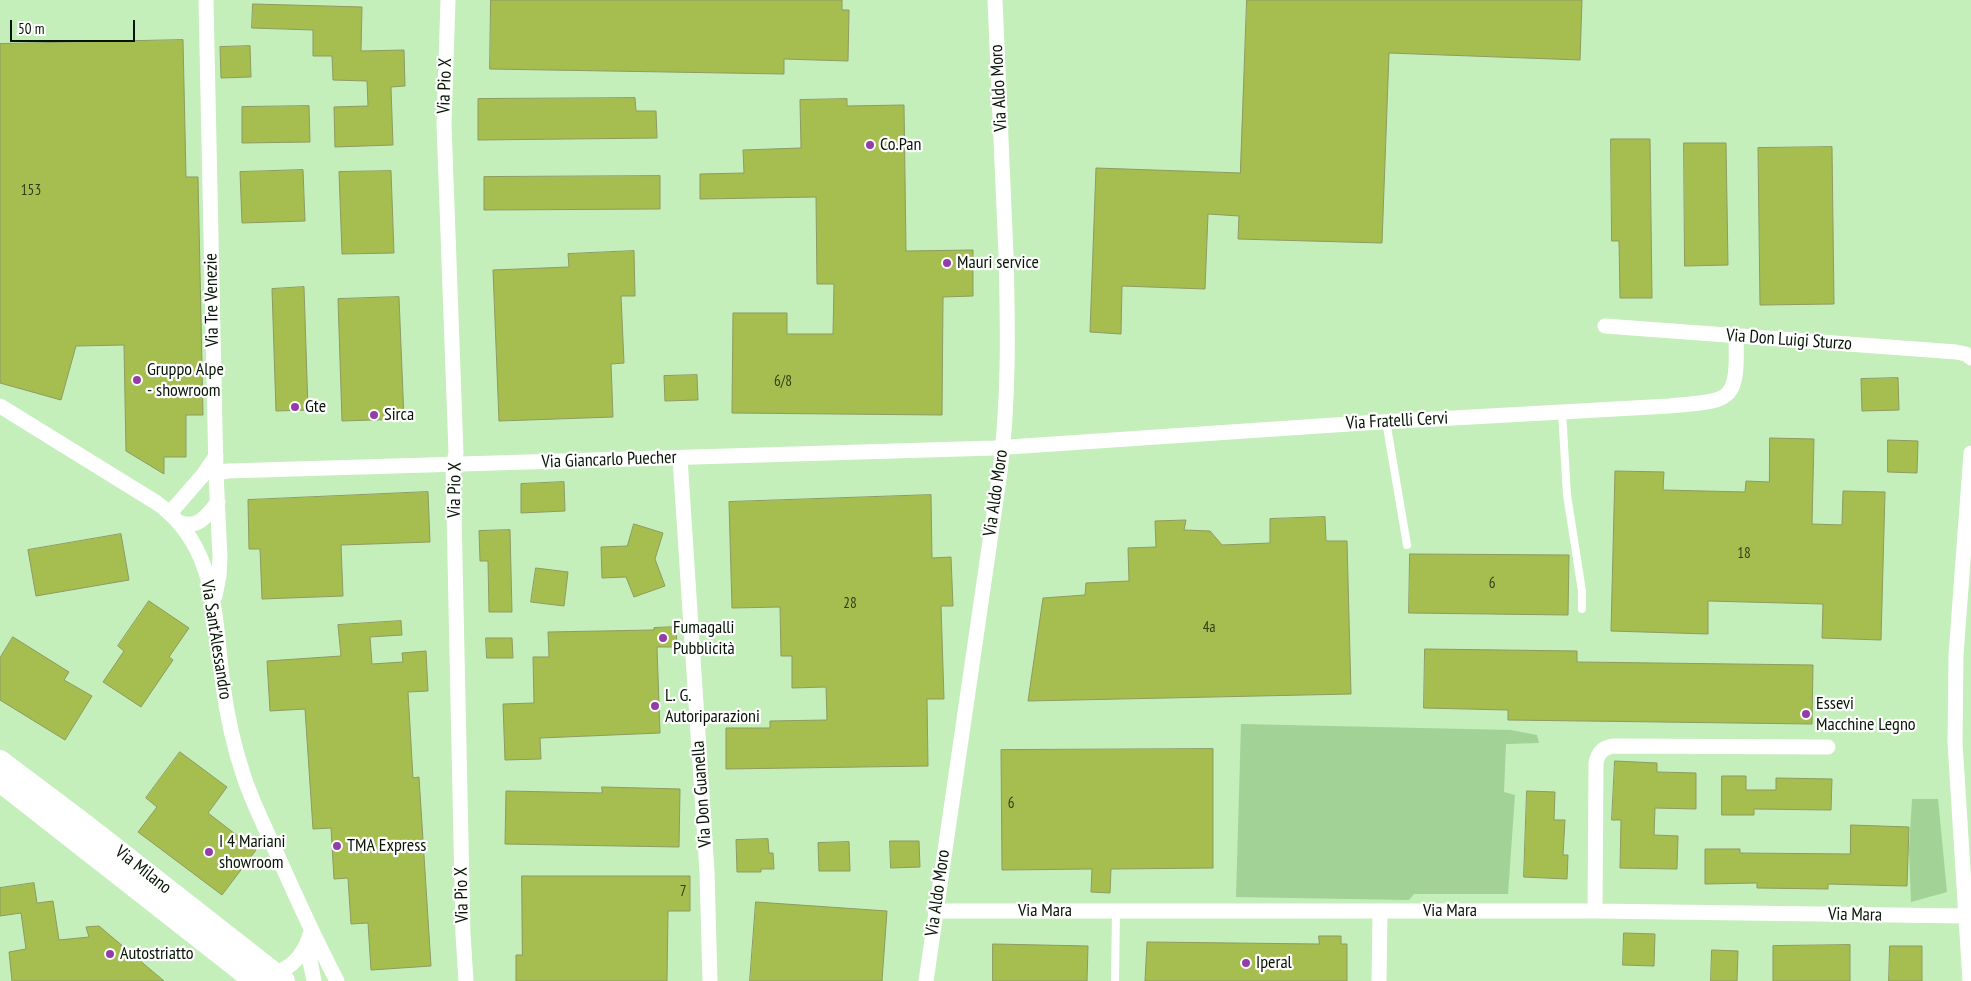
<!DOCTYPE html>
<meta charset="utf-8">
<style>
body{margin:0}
#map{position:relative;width:1971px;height:981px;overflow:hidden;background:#c4eeba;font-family:"PT Sans Narrow",sans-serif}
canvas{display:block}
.scale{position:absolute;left:10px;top:20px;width:125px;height:22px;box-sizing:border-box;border:2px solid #061504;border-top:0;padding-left:6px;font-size:15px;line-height:18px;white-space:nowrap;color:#061504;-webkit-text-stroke:4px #fff;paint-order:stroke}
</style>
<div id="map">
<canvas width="1971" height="981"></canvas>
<div class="scale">50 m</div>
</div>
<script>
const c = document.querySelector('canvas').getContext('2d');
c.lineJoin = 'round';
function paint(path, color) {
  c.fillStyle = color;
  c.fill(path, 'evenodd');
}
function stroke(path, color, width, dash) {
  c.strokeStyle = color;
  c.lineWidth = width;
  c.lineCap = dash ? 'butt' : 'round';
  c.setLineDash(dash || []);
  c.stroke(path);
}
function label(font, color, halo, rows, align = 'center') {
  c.font = font + ' "PT Sans Narrow",sans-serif';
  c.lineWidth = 4.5;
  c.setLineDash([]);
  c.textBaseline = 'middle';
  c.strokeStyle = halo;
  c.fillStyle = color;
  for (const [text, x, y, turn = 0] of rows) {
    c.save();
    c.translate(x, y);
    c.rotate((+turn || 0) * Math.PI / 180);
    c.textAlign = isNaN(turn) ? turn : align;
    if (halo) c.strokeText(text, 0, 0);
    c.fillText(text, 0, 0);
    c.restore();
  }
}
paint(new Path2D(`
 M1241,724l270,6 26,5 2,8 -33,1 -2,48 11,3 -7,99h-94l-5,6 -173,-3z
 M1912,799h26l9,93 -36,10 -2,-52z`), '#a2d296');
const building = new Path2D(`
 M491,0h351v10h7l-1,51 -64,-2v15l-294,-5z
 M1247,0h335l-2,60 -191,-7 -7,190 -144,-4 1,-23 -31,-2 -3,75 -83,-3 -1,48 -31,-2 6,-164 144,5z
 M253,4l109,3 -1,44 43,-1 1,36 -14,1 2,58 -58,2 -1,-40 34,-1 -1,-25 -34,-1 -1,-24h-19v-26l-61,-2z
 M183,40l3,137h12l5,238h-17v42h-22v17l-38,-23 -2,-106 -48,1 -15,54 -61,-17v-339z
 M250,46l1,31 -30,1 -1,-31z
 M635,98l1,13h20l1,27 -179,2v-41z
 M847,99v7l57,-1 2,146 67,-1v46l-30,1 -1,118 -210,-2 1,-100h54v21h46l1,-50h-17l-1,-87 -116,2v-25l44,-1 -1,-23 58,-2 -1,-48z
 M309,106l1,36 -68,1v-36z
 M1611,139h39l2,159h-32l-1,-57h-7z
 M1684,143h42l2,122 -43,1z
 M1832,147l2,157 -74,1 -2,-157z
 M303,170l2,51 -63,2 -2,-51z
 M391,171l3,82 -52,1 -3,-82z
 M660,176v33l-176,1v-33z
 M634,251l1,45h-14l3,67 -13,1 2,53 -114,4 -6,-151 76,-3 -1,-13z
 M304,287l4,123 -32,1 -4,-122z
 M399,297l5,122 -62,2 -4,-122z
 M697,375l1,25 -33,1 -1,-25z
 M1898,378l1,32 -37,1 -1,-32z
 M1770,438l44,1 -2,85 30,1 1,-34 42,1 -4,148 -59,-2 1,-34 -115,-3v33l-97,-3 4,-160 49,1 -1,18 82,2 1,-11 23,1z
 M1888,440l30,1 -1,32 -29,-1z
 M564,482l1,29 -44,2v-29z
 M428,492l2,50 -89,3 2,51 -81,3 -2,-50h-11l-1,-49z
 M931,495l1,63 19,-1 2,49h-12l3,93h-17l1,67 -202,3v-41h44v-7l57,-1 -1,-33 -34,1v-32h-11l-1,-49 -48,1 -3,-106z
 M1325,517l1,24h21l4,153 -323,7 15,-103 42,-3 1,-12 43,-2 -1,-33 28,-1 -1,-26 31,-1 -2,10 26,1 12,14 48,-2v-24z
 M634,524l29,9 -8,26 10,27 -31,11 -8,-20 -24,1 -1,-31 26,-1z
 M510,530l2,82h-23l-1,-51h-8l-1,-30z
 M121,534l8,46 -93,16 -8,-46z
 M1410,554l159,1 -1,60 -159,-2z
 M536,568l32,4 -4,34 -33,-4z
 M149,601l40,27 -20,29 4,3 -32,47 -38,-25 21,-31 -6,-5z
 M401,621l1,14 -32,2 2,27 31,-2 -1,-9 24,-2 2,40 -20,1 5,86 6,-1 12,189 -60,4 -3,-47 -17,1 -3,-46 -14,1 -3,-51 -18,1 -8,-120 -35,2 -3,-50 74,-5 -3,-31z
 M676,627l1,20h-20l3,86 -120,5 1,21 -36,1 -2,-56 31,-1 -1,-46h16l-1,-25 106,-2v-2z
 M13,637l56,35 -5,8 28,16 -27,44 -65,-40v-42z
 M486,638h26l1,20h-26z
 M1425,649l152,2v11l236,3 -1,59 -304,-4v-10l-84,-2z
 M1213,749v119l-102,1 -1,24 -19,-1 1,-23 -90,1 -1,-120z
 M180,752l47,35 -19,26 48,37 -34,45 -84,-63 19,-25 -11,-9z
 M1615,761l42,2v9l39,1v36l-41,-1 -1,27 24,1 -1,33 -57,-1 1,-48h-9z
 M1722,776h24v14h30v-12l56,1 -1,31 -77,-1v6h-32z
 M602,787l78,2 -1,58 -174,-3 1,-53 96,2z
 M1527,791l28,1 -1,28h11l-2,35h5l-1,24 -43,-2z
 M1851,825l58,2 -2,59 -79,-2v5l-71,-1v-5l-52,1v-35h35v4l110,1z
 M768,839l1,14h4l1,16h-13v3h-24l-1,-32z
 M890,841h29l1,26 -29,1z
 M849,842l1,29h-31l-1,-28z
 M522,876h168v35h-22l-1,70h-151v-26h6z
 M34,883l3,20 16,-2 6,39 30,-3 -3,-10 13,-1 65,55h-152l-3,-29 17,-3 -5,-36 -21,3v-28z
 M756,902l131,9 -5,70h-132z
 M1624,933l31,1 -1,32 -31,-1z
 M1319,936h22v8h6v37h-202l2,-39 172,2z
 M993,944l95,2 -1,35h-94z
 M1850,945v36h-77v-35z
 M1890,946h32v35h-33z
 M1712,950l26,1 -1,30h-26z`);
paint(building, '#a6bd4f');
stroke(building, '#8d9b61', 1);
stroke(new Path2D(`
 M1562,412l5,83 15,96v18
 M1386,421l21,124
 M1115,981l1,-69`), '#fff', 8);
stroke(new Path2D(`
 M206,0l10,473 4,84 -1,19 -4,20
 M448,0l-4,124 12,329 -3,12 10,469 3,47
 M1605,326l351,26 10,2 5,4
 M0,406l157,97c61,44 57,114 66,182 4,31 11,62 21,92 9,27 22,52 33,77 19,43 38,85 60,127
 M680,458l27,414 3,109
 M216,473l12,-2 766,-23 370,-25 305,-17c63,-6 69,-2 67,-70
 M170,513l33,-38 13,-19
 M179,522c18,8 28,-6 39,-20
 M935,911h660l370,5
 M1595,911l1,-148c2,-11 8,-16 18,-17l214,1
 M307,946l7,35
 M274,973c21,-6 31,-21 37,-41
 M926,981l74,-509c9,-73 8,-144 6,-217 -3,-85 -7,-170 -11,-255
 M1379,981l1,-70
 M1970,981l-15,-238 1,-88 15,-202`), '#fff', 15);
stroke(new Path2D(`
 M0,761l85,64 199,156
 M0,781l255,200`), '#fff', 22);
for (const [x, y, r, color] of [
 [870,145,5,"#943da9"],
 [947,263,5,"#943da9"],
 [137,380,5,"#943da9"],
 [295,407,5,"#943da9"],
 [374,415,5,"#943da9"],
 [663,638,5,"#943da9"],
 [655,706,5,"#943da9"],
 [1806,714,5,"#943da9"],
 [337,846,5,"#943da9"],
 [209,852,5,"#943da9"],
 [110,954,5,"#943da9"],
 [1246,963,5,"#943da9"]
]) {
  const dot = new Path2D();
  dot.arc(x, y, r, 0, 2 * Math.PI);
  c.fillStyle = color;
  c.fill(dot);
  stroke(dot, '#fff', 2);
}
label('15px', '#2e3f17', null, [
 ["153",31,191],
 ["6/8",783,382],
 ["18",1744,554],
 ["6",1492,584],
 ["28",850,604],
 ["4a",1209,628],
 ["6",1011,804],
 ["7",683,892]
]);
label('18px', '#061504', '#fff', [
 ["Via Pio X",445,86,-88],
 ["Via Aldo Moro",999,88,-93],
 ["Via Tre Venezie",212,300,-91],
 ["Via Don Luigi Sturzo",1789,340,4],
 ["Via Fratelli Cervi",1397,421,-3],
 ["Via Giancarlo Puecher",609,460,-2],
 ["Via Pio X",455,490,-89],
 ["Via Aldo Moro",996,493,-82],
 ["Via Sant'Alessandro",216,640,81],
 ["Via Don Guanella",702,794,-94],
 ["Via Milano",143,870,38],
 ["Via Aldo Moro",938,893,-82],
 ["Via Pio X",462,895,-91],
 ["Via Mara",1045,911],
 ["Via Mara",1450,911],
 ["Via Mara",1855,915,1]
]);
label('18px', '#061504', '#fff', [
 ["Co.Pan",880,145],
 ["Mauri service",957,263],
 ["Gruppo Alpe",147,370],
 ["- showroom",147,391],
 ["Gte",305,407],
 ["Sirca",384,415],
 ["Fumagalli",673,628],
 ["Pubblicità",673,649],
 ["L. G.",665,696],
 ["Autoriparazioni",665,717],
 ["Essevi",1816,704],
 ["Macchine Legno",1816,725],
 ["I 4 Mariani",219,842],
 ["showroom",219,863],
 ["TMA Express",347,846],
 ["Autostriatto",120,954],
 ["Iperal",1256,963]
], 'left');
</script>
